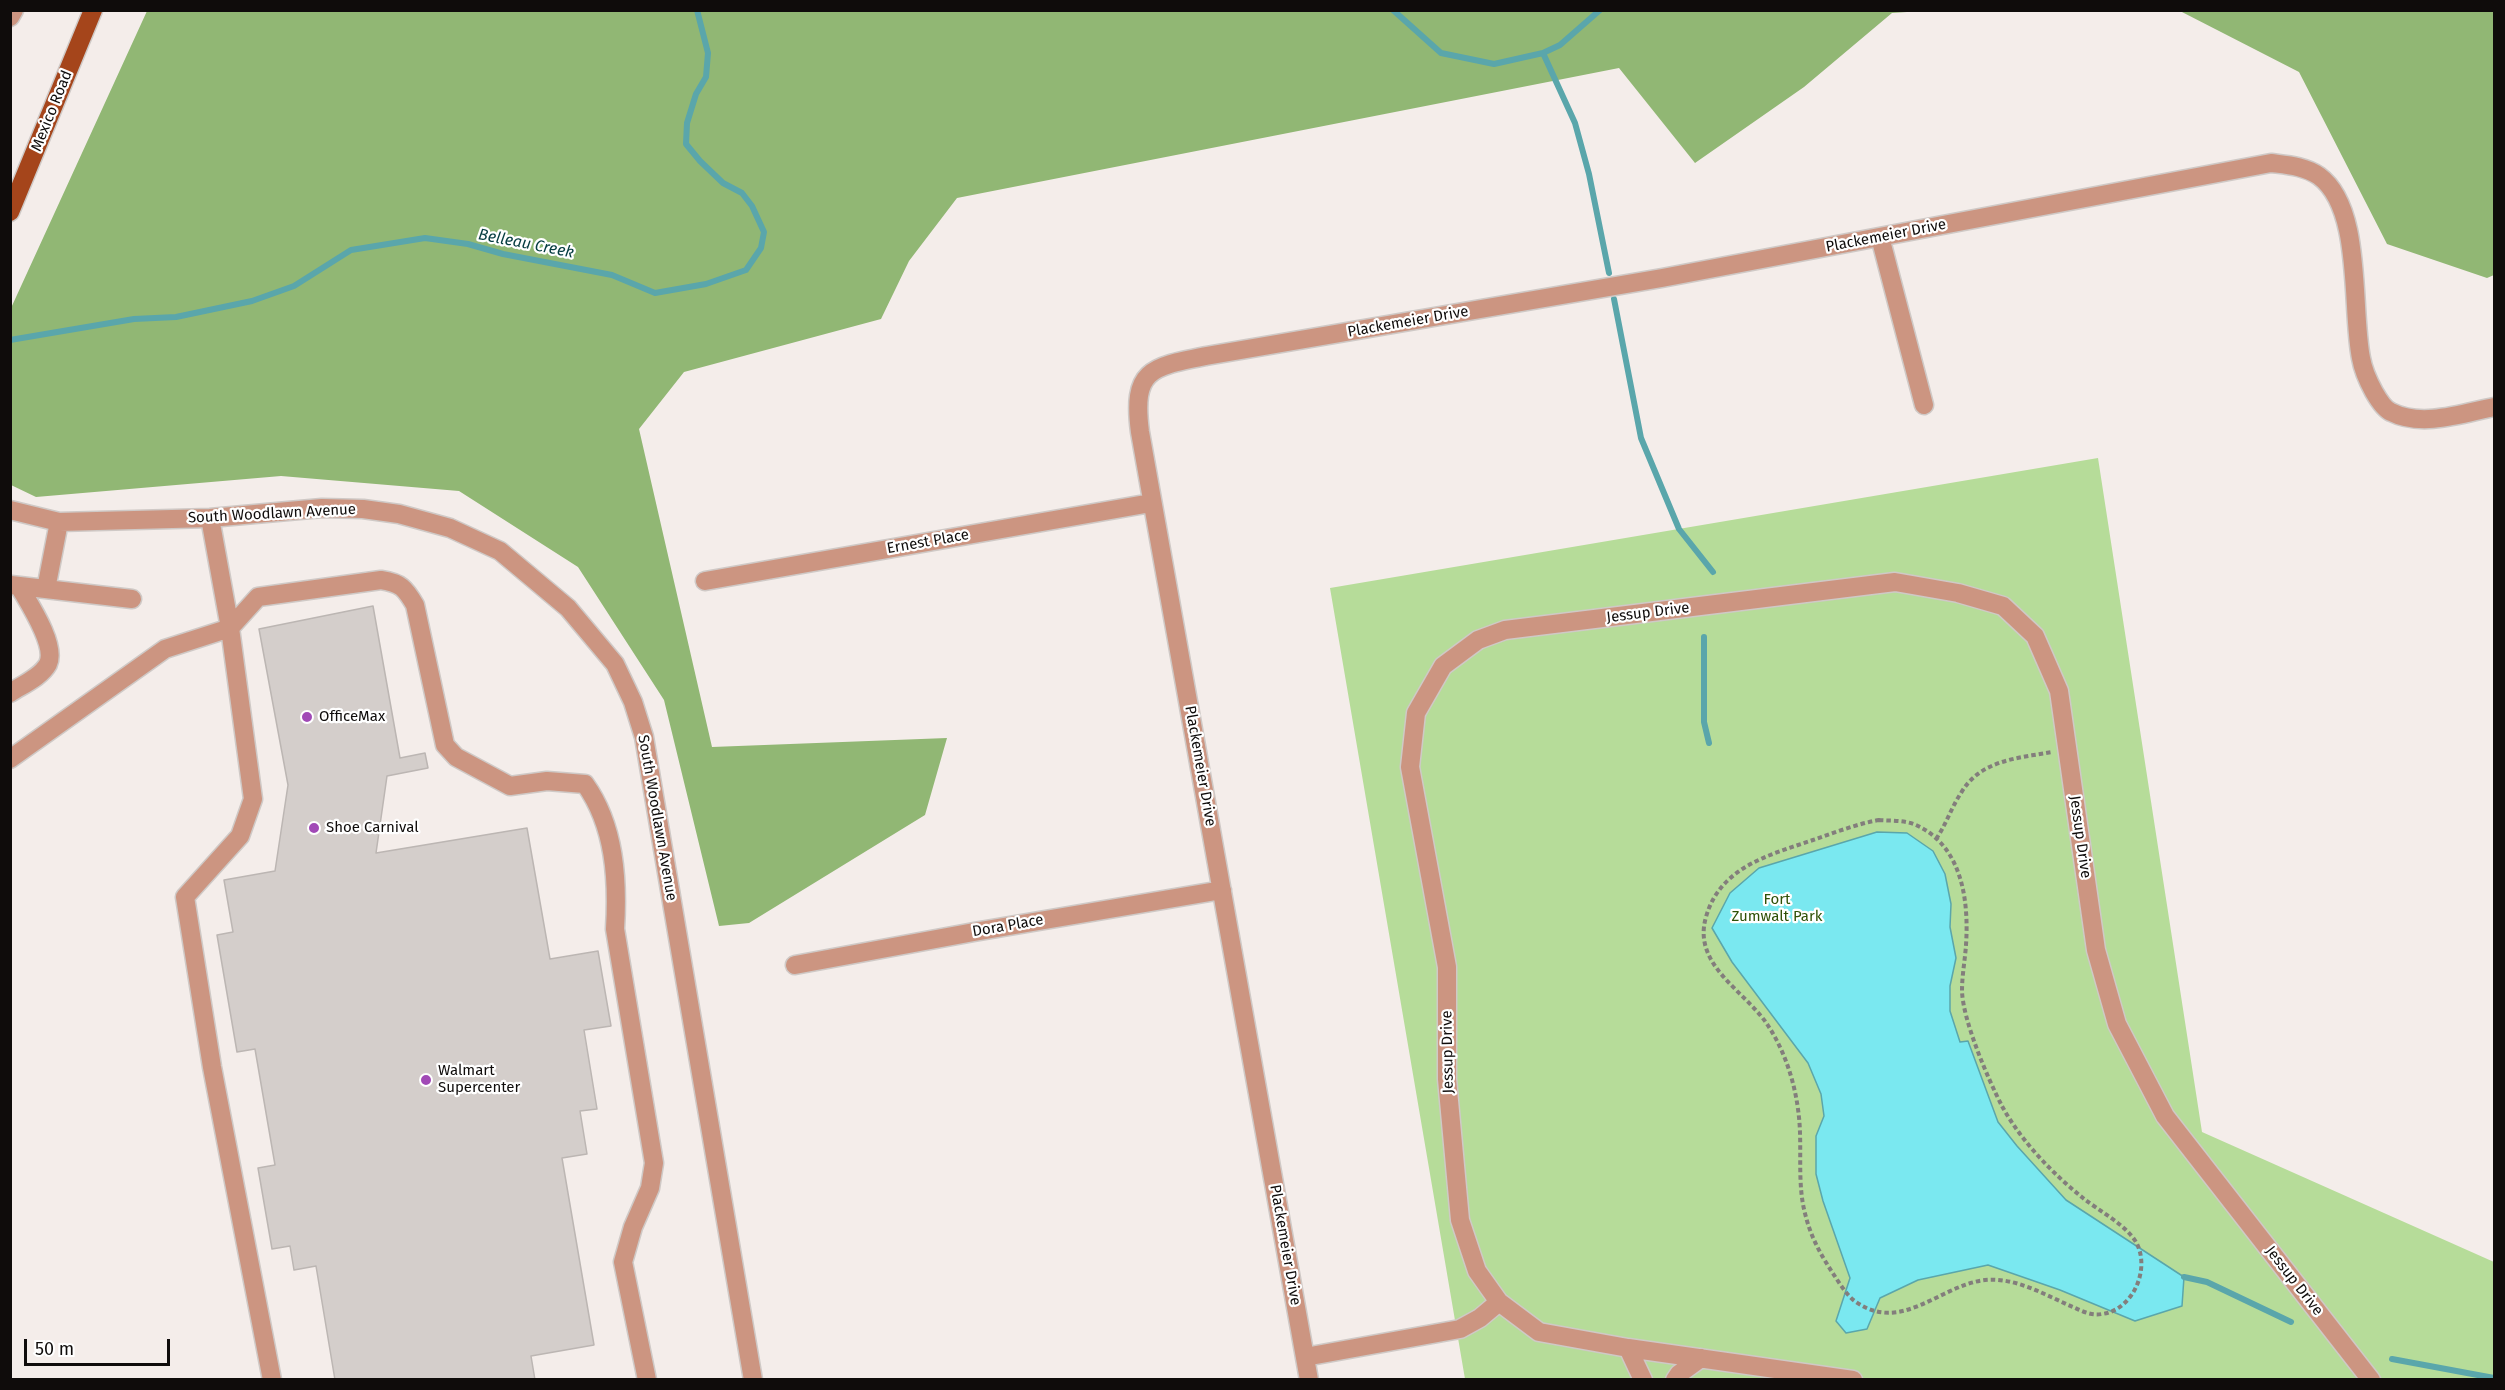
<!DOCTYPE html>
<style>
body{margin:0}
#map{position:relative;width:2505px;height:1390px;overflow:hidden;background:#f4edea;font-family:"Fira Sans",sans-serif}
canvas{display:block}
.frame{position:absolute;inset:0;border:12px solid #0f0c0b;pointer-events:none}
.scale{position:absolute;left:24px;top:1339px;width:146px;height:27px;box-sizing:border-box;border:3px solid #0f0c0b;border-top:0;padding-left:8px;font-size:18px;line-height:21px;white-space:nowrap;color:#0f0c0b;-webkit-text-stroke:4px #fff;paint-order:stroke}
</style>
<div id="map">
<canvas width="2505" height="1390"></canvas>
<div class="frame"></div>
<div class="scale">50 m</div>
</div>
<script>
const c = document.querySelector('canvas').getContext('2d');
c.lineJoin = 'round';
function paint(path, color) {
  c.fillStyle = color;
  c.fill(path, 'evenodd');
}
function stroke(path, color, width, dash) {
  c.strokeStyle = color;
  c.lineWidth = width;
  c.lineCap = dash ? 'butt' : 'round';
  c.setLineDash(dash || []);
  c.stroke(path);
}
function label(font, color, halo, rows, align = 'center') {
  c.font = font + ' "Fira Sans",sans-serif';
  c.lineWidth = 4.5;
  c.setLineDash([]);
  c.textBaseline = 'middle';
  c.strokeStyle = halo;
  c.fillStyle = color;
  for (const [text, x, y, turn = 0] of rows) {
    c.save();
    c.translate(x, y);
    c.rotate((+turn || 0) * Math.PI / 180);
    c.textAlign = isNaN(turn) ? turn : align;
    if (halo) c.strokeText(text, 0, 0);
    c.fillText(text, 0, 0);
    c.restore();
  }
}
paint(new Path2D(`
 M2098,458l104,674 292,130v117h-1029l-135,-791z`), '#b6dc99');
paint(new Path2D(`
 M147,11v-1l1775,1 -30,2 -88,74 -109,76 -76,-95 -662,130 -48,63 -28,58 -197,53 -45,57 73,318 235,-9 -22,77 -176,108 -30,3 -55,-226 -86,-133 -119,-76 -178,-15 -245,21 -25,-12v-177z
 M2180,11h314v264l-7,3 -100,-34 -88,-172z`), '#91b774');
const water = new Path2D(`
 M1877,832l30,1 26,18 12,23 6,30 -1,23 6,31 -6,28v25l10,31 8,-1 30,81 19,24 49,54 118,77 -2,29 -47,15 -75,-31 -72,-25 -70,15 -38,18 -13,31 -21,4 -10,-12 14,-43 -27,-77 -7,-27v-38l8,-20 -3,-22 -13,-31 -76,-101 -20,-34 18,-35 29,-25z`);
paint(water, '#7ae8f0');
stroke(water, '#5aa6ab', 1.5);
stroke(new Path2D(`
 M1393,10l48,43 53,11 49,-11 17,-8 40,-35
 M1543,53l32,70 14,51 20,99
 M1614,299l27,139 38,91 34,43
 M10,340l124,-21 42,-2 76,-16 42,-15 57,-36 74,-12 43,6 35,10 109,21 43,18 51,-9 40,-14 15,-22 3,-16 -12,-26 -10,-13 -19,-10 -23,-22 -14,-17 1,-21 9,-29 10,-17 2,-24 -11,-43
 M1704,637v85l5,21
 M2184,1277l23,5 84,40
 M2392,1359l102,19`), '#5aa6ab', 6);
const building = new Path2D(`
 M373,606l27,152 25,-5 3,15 -41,8 -11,77 151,-25 23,131 48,-8 13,75 -27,4 13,79 -17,2 7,43 -25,4 32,187 -63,11 4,24h-200l-19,-114 -22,4 -4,-24 -18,3 -14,-81 17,-3 -20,-116 -18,3 -20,-117 16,-3 -9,-52 51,-9 13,-86 -29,-156z`);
paint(building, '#d4cecb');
stroke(building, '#bcb6b3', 1.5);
const minor = new Path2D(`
 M10,17l4,-7
 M1880,237l44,168
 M10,510l49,12 151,-4 112,-10 41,1 36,5 51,14 50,23 68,57 47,56 18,38 11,35 109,643
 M210,518l20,110 23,171 -13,37 -55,61 27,170 60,313
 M705,581l446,-78
 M11,585l121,14
 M46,589l13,-67
 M10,693c12,-8 31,-16 38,-29 9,-19 -20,-62 -29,-78
 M10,759l155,-110 65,-21 28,-31 123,-17c20,3 24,8 34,25l30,140 11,12 54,29 37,-5 38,3c30,42 33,96 30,145l39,234 -4,25 -17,39 -10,35 24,118
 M795,965l179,-33 248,-42
 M1628,1348l15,32
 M1305,1357l155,-28 20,-11 19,-16
 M1309,1380l-169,-948c-8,-62 10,-65 66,-76l456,-78 609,-115c16,2 34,3 48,13 44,32 32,133 42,182 2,12 7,23 13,34 4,7 10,17 17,20 31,16 73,1 103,-5
 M1675,1380l4,-6 22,-16
 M1853,1380l-225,-32 -89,-16 -40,-30 -22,-31 -17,-51 -13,-141v-112l-37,-200 6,-54 27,-47 35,-26 27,-10 390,-48 63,11 45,13 32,30 24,55 37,259 21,74 48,92 206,264`);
const major = new Path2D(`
 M10,212l83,-202`);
stroke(minor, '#cfc9c6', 21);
stroke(major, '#cfc9c6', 21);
stroke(new Path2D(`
 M1879,820c12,1 26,0 37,5 46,21 53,75 50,120 -1,15 -4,30 -4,46 1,30 26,88 40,115 19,35 50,67 81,92 16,13 42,26 53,44 15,27 -3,68 -34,72 -11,2 -20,-3 -29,-7 -28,-12 -57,-30 -88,-27 -45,5 -83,54 -129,22 -10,-7 -17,-20 -24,-30 -11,-17 -21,-35 -26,-55 -8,-27 -5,-56 -6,-84 -1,-37 -12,-78 -33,-109 -23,-34 -75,-59 -61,-107 14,-50 63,-62 107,-77 21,-7 43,-16 66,-20z
 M1936,839c10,-14 15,-31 25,-46 19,-33 57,-35 91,-41`), '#837e7c', 4, [4.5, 3]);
stroke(minor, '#cc9581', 18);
stroke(major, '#a5451b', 18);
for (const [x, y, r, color] of [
 [307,717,6,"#a149b6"],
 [314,828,6,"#a149b6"],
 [426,1080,6,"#a149b6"]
]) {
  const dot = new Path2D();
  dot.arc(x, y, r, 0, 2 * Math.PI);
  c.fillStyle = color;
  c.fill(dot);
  stroke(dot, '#fff', 2);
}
label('15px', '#0f0c0b', '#fff', [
 ["Mexico Road",52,111,-68],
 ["Plackemeier Drive",1886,236,-11],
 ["Plackemeier Drive",1408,322,-10],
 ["South Woodlawn Avenue",272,514,-3],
 ["Ernest Place",928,542,-10],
 ["Jessup Drive",1648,613,-7],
 ["Plackemeier Drive",1200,766,80],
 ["South Woodlawn Avenue",657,818,80],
 ["Jessup Drive",2080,837,82],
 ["Dora Place",1008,926,-10],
 ["Jessup Drive",1448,1052,-91],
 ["Plackemeier Drive",1285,1245,80],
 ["Jessup Drive",2294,1281,52]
]);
label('15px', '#0f0c0b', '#fff', [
 ["OfficeMax",319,717],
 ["Shoe Carnival",326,828],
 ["Walmart",438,1071],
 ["Supercenter",438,1088]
], 'left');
label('15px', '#2f5107', '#fff', [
 ["Fort",1777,900],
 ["Zumwalt Park",1777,917]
]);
label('italic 16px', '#063d41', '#fff', [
 ["Belleau Creek",526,244,11]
]);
</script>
